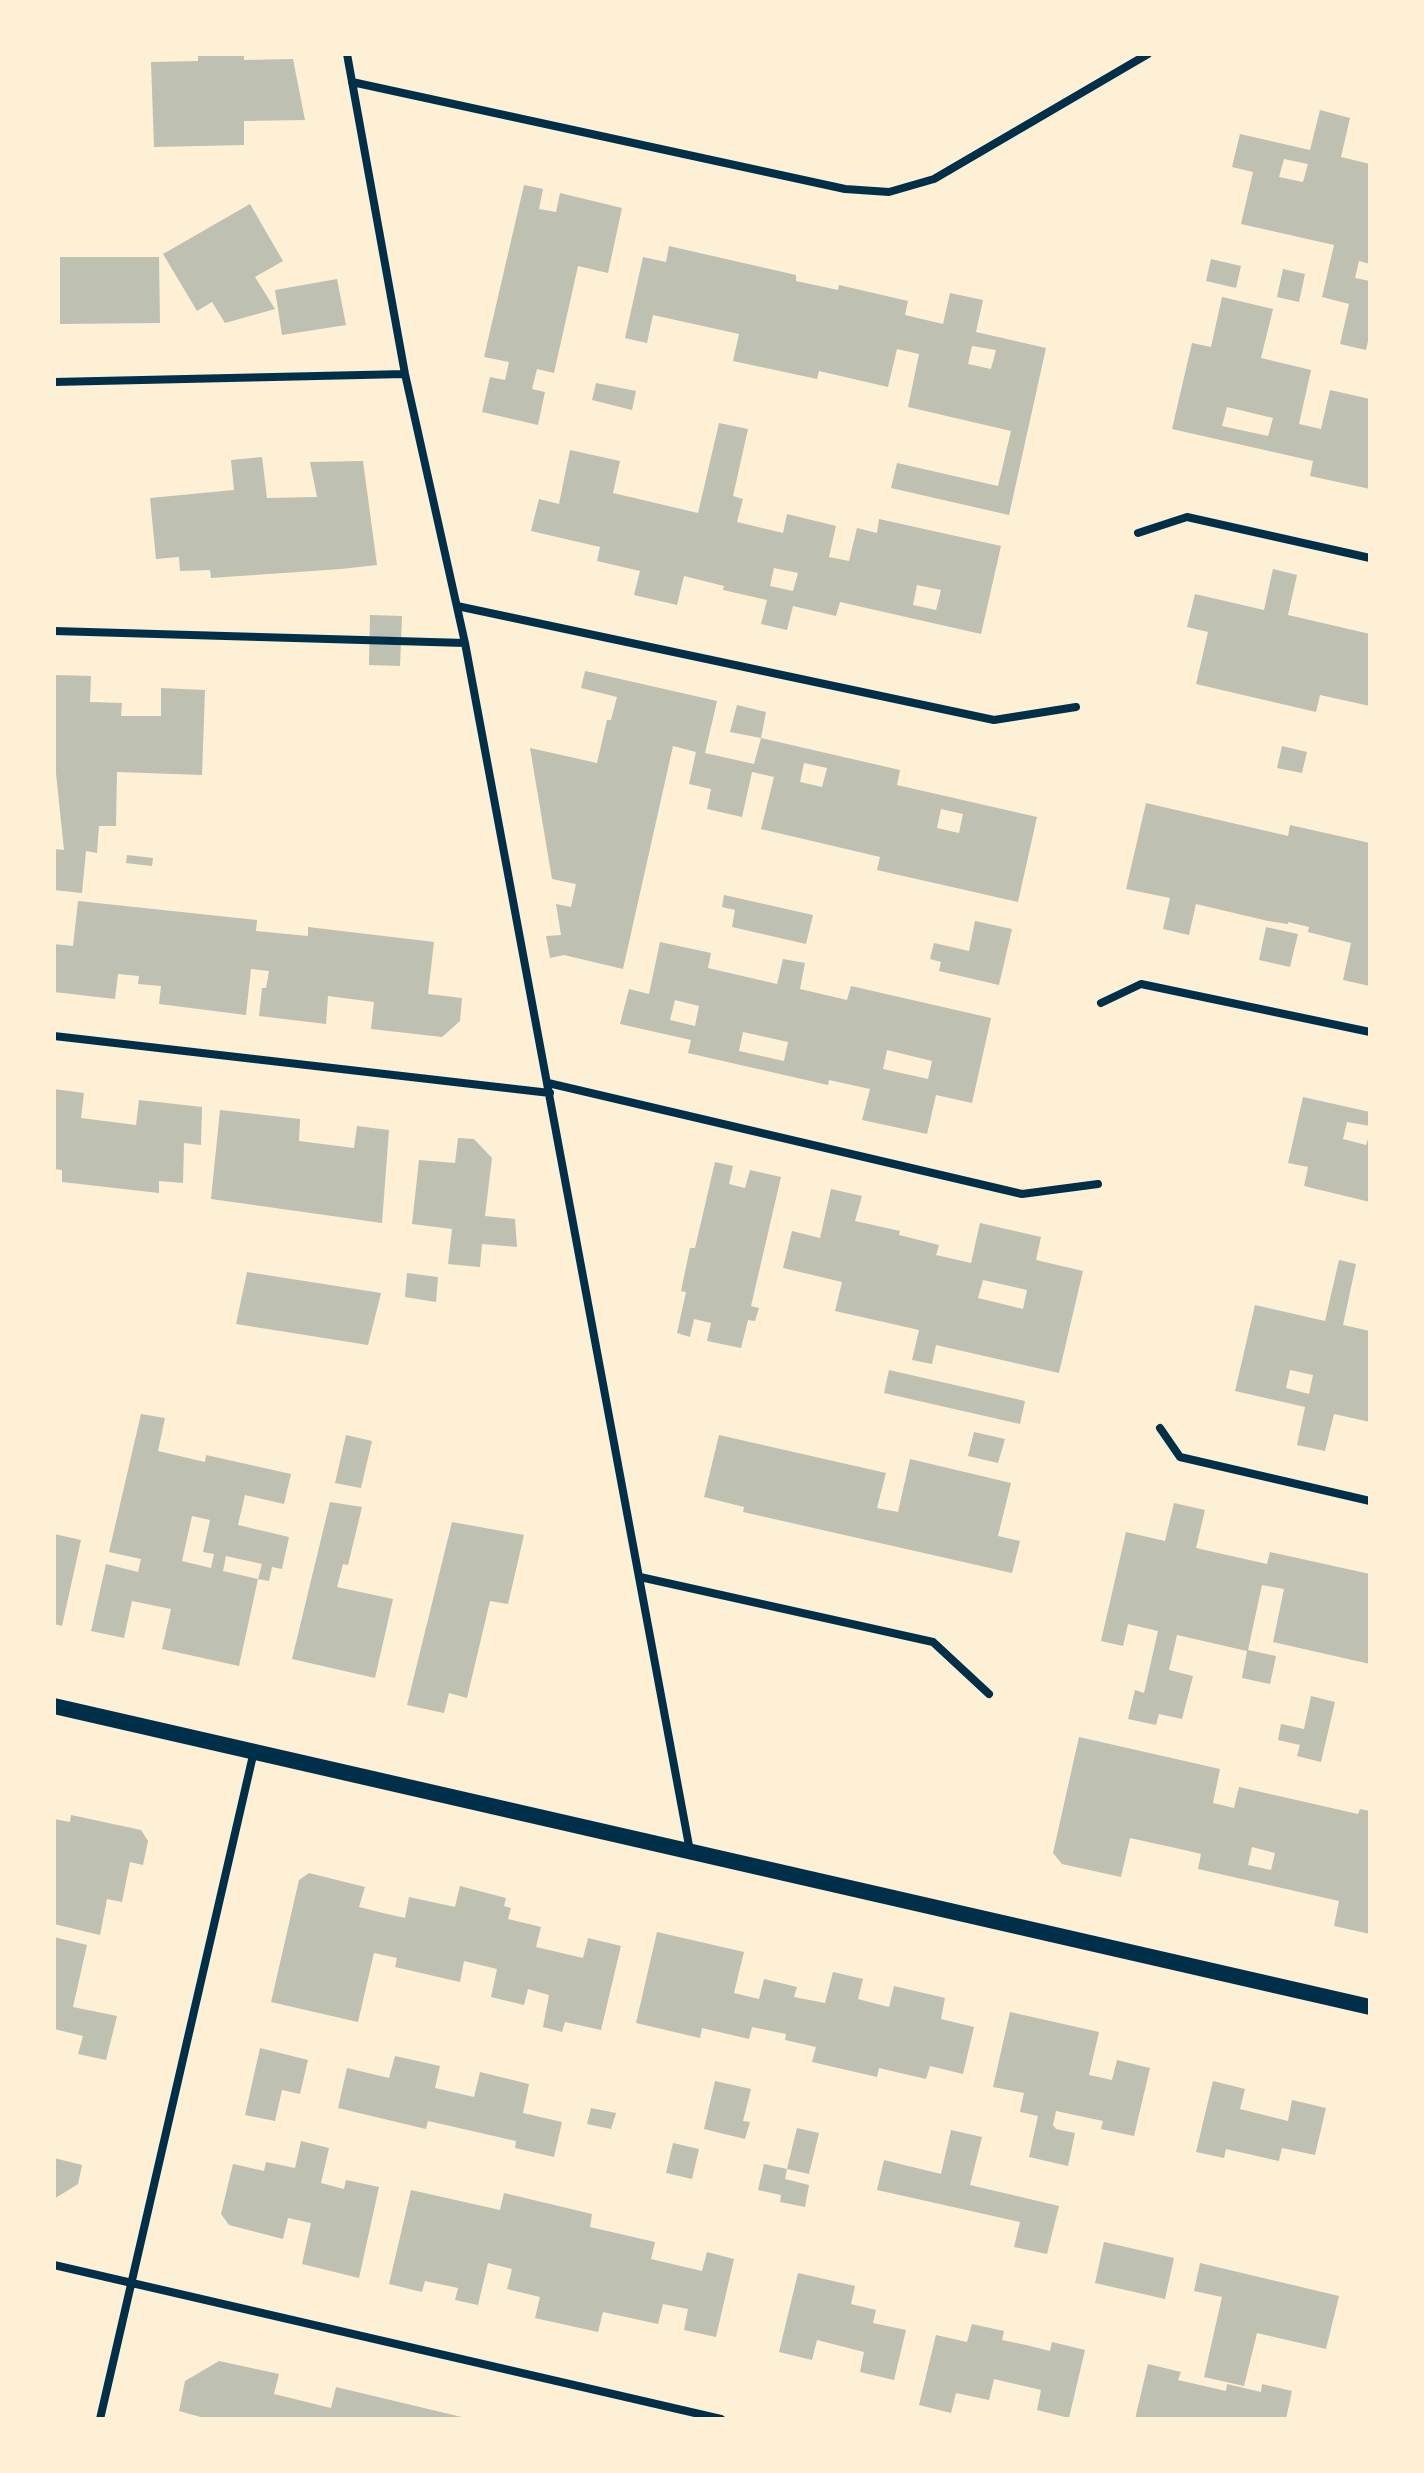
<!DOCTYPE html>
<style>
body{margin:0}
#map{position:relative;width:1424px;height:2473px;overflow:hidden;background:#fdf0d5;font-family:"Fira Sans Condensed",sans-serif}
canvas{display:block}
.frame{position:absolute;inset:0;border:56px solid #fdf0d5;pointer-events:none}
</style>
<div id="map">
<canvas width="1424" height="2473"></canvas>
<div class="frame"></div>
</div>
<script>
const c = document.querySelector('canvas').getContext('2d');
c.lineJoin = 'round';
function paint(path, color) {
  c.fillStyle = color;
  c.fill(path, 'evenodd');
}
function stroke(path, color, width, dash) {
  c.strokeStyle = color;
  c.lineWidth = width;
  c.lineCap = dash ? 'butt' : 'round';
  c.setLineDash(dash || []);
  c.stroke(path);
}
paint(new Path2D(`
 M198,54h46v6l49,-1 12,61 -61,1v24l-90,2 -3,-85 47,-1z
 M1320,110l30,8 -9,39 29,7v100l-11,-3 -4,17 15,3v52l-4,17 -26,-6 9,-40 -27,-7 12,-52 -93,-21 12,-52 -21,-5 8,-33 70,16zM1284,159l24,5 -5,18 -24,-5z
 M524,185l19,4 -4,20 17,3 4,-19 62,15 -14,65 -30,-7 -24,107 -17,-4 -5,20 13,3 -7,33 -56,-13 8,-35 15,3 4,-18 -25,-5z
 M250,204l33,57 -28,16 20,32 -50,14 -13,-21 -15,9 -34,-57z
 M669,246l127,29v6l42,9 1,-5 69,16 -3,14 38,9 7,-31 33,7 -7,32 70,16 -37,167 -118,-27 6,-25 101,23 13,-55 -103,-24 11,-53 -22,-5 -9,38 -69,-16 -2,8 -84,-18 6,-27 -86,-19 -6,28 -22,-5 18,-81 23,5zM972,346l24,4 -5,19 -23,-5z
 M60,257h99l1,66 -100,1z
 M1211,259l30,7 -5,22 -30,-7z
 M1283,269l22,5 -6,28 -22,-5z
 M337,279l9,46 -64,10 -7,-45z
 M1222,297l51,12 -12,49 50,12 -12,54 22,5 9,-39 40,9v90l-60,-13 3,-15 -141,-32 20,-86 19,4zM1227,407l46,11 -5,18 -46,-10z
 M596,383l40,8 -4,19 -40,-10z
 M719,423l29,6 -15,67 10,3 -6,23 46,11 4,-19 49,12 -7,31 20,4 8,-33 20,5 2,-14 122,27 -20,88 -141,-32 -4,14 -43,-10 -6,24 -26,-6 6,-24 -44,-10 1,-4 -40,-10 -7,29 -43,-10 6,-24 -43,-10 3,-14 -69,-16 8,-32 20,5 11,-54 50,11 -7,32 85,20zM774,568l24,5 -5,18 -23,-5zM917,585l24,5 -5,20 -23,-5z
 M262,457l5,41 50,-1 -7,-35 53,-1 14,104 -36,4 -130,9 -1,-8 -30,1 -1,-14 -23,2 -6,-61 84,-8 -3,-30z
 M1273,569l24,6 -9,40 82,19v72l-50,-11 -4,17 -120,-28 12,-52 -21,-5 8,-33 69,16z
 M370,615l32,1 -2,50 -31,-1z
 M585,671l132,30 -12,52 49,11 7,-26 139,32 -3,15 140,32 -19,85 -141,-32 3,-13 -119,-28 13,-52 -22,-5 -10,45 -35,-8 4,-20 -22,-5 7,-32 -23,-6 -50,223 -59,-14 -14,3 -4,-22 15,-1 -5,-31 15,3 5,-23 -24,-5 -22,-131 67,15 10,-43h4l6,-23 -36,-9zM804,763l23,5 -5,19 -22,-5zM941,809l22,5 -4,19 -22,-5z
 M54,675l37,1 -1,26 32,1 -1,13h40v-28l44,2 -3,85 -85,-3 -1,54h-17l-2,27 -11,-2 -4,42 -28,-3v-41l10,1 -10,-96z
 M737,705l29,7 -5,26 -31,-6z
 M1282,746l25,6 -5,21 -25,-5z
 M1146,803l142,33 2,-11 80,18 -2,28 2,1v114l-27,-6 8,-37 -43,-11 1,-5 -21,-5v2l-20,-3 -72,-17 -7,31 -26,-6 7,-31 -44,-9z
 M127,855l26,3 -1,8 -26,-3z
 M724,895l89,20 -7,29 -74,-17 3,-17 -13,-3z
 M78,901l179,19 -1,11 52,5v-9l126,15 -6,52 34,4 -2,23 -18,16 -71,-8 3,-27 -46,-6 -2,28 -67,-8 3,-28h4l3,-17 -18,-2 -5,46 -87,-11 2,-18 -23,-2 1,-8 -21,-2 -3,25 -61,-7v-48l19,2z
 M975,921l37,8 -13,56 -60,-14 2,-9 -11,-3 4,-16 35,8z
 M1266,927l32,7 -8,33 -31,-7z
 M660,942l51,11 -3,15 69,16 6,-25 22,4 -5,26 47,11 4,-14 140,32 -19,85 -36,-8 -9,39 -65,-14 8,-31 -41,-9 -1,5 -140,-32 3,-13 -71,-16 9,-35 20,5zM675,1000l24,6 -4,20 -25,-6zM743,1032l45,10 -4,19 -45,-10zM887,1050l45,11 -4,18 -45,-10z
 M54,1089l30,4 -3,25 55,7 3,-25 63,7 -1,38 -17,-2 -1,40 -24,-2v12l-97,-11v-12l-8,-1z
 M1303,1097l67,15v14l-23,-4 -4,17 23,6 4,-12v69l-66,-16 4,-19 -20,-4z
 M220,1110l80,9 -1,22 55,7 3,-22 32,4 -7,93 -171,-24z
 M458,1138l16,1 18,19 -7,58 30,3 2,28 -35,-3 -2,23 -32,-3 4,-35 -40,-5 7,-64 36,3z
 M715,1162l18,4 -4,18 16,4 5,-18 31,7 -30,129 8,2 -4,13 -7,-1 -7,28 -34,-7 4,-18 -17,-4 -4,18 -13,-4 9,-41 -5,-1 9,-43h5z
 M831,1189l31,7 -7,25 45,10 -1,4 40,10 -3,10 35,8 9,-40 61,14 -5,23 47,11 -24,102 -123,-28 -4,19 -20,-4 7,-30 -84,-19 7,-29 -59,-14 9,-37 28,7zM983,1280l44,10 -4,19 -45,-11z
 M1339,1260l17,4 -13,61 27,6v91l-36,-8 -9,37 -28,-6 8,-38 -70,-16 20,-86 70,16zM1290,1370l23,5 -4,19 -23,-6z
 M247,1272l134,21 -13,52 -132,-21z
 M407,1273l31,4 -2,25 -31,-5z
 M889,1370l136,31 -5,23 -136,-31z
 M141,1414l24,4 -7,33 47,11 1,-7 85,19 -7,30 -39,-9 -7,30 51,12 -7,32 -10,-2 -3,14 -11,-2 4,-15 -36,-8 -3,15 35,8 -19,87 -77,-17 9,-40 -39,-8 -8,37 -33,-7 15,-67 32,8 3,-13 -32,-7zM192,1516l18,4 -7,32 11,2 -3,14 -29,-7z
 M974,1432l31,7 -7,24 -30,-7z
 M346,1435l26,6 -11,47 -26,-5z
 M719,1435l167,38 -9,35 21,4 12,-53 101,24 -13,53 22,5 -8,32 -269,-61 1,-5 -40,-10z
 M330,1502l32,5 -14,58 -5,-1 -6,23 56,12 -18,79 -83,-19z
 M1174,1503l31,7 -9,38 71,16 3,-12 100,22v90l-97,-22 11,-53 -22,-4 -14,65 28,6 -6,28 -28,-6 5,-27 -70,-16 -8,35 24,6 -11,43 -23,-5 -3,11 -28,-6 7,-29 9,3 14,-62 -30,-7 -5,22 -22,-5 25,-109 39,9z
 M452,1522l72,13 -16,69 -18,-3 -23,97 -18,-5 -5,20 -37,-8z
 M54,1534l27,6 -19,86 -8,-2z
 M1311,1696l24,6 -14,60 -24,-6 3,-11 -22,-5 3,-16 23,5z
 M1079,1737l141,32 -7,34 21,5 5,-21 119,27 2,-5 10,2v123l-36,-8 5,-25 -141,-32 3,-15 -21,-5 -50,-11 -9,39 -59,-13 -9,-11zM1252,1847l23,6 -4,17 -23,-5z
 M71,1815l70,15 7,11 -5,24 -13,-3 -8,40 -15,-3 -7,36 -46,-11v-105l16,3z
 M309,1873l56,14 -6,20 24,6 22,5 4,-21 46,10 5,-21 46,12 -2,8 7,2 -3,11 33,8 -5,20 47,11 5,-20 33,8 -20,84 -36,-8 -3,10 -19,-5 6,-32 -21,-6 -4,16 -33,-8 6,-28 -33,-8 -4,21 -65,-15 2,-9 -23,-5 -16,69 -87,-20 28,-122z
 M657,1932l87,20 -10,41 25,6 5,-20 33,8 -3,10 31,6 8,-31 30,7 -5,20 31,8 5,-21 51,12 -4,21 33,8 -11,47 -33,-8 -4,13 -47,-11 -2,9 -65,-15 4,-15 -31,-7 1,-6 -34,-7 -3,12 -47,-11 -2,10 -64,-15z
 M54,1937l33,8 -14,62 44,9 -11,44 -28,-6 5,-18 -29,-7z
 M1010,2012l89,20 -10,43 23,5 5,-20 33,8 -16,68 -33,-7 2,-8 -47,-10 -3,14 3,4 19,4 -7,33 -39,-9 9,-41 -18,-4 4,-19 -31,-6z
 M260,2048l48,12 -8,34 -18,-4 -7,31 -30,-6z
 M395,2056l45,10 -5,22 39,9 6,-25 49,12 -6,29 39,9 -8,35 -39,-9 1,-7 -88,-20 -2,8 -88,-21 9,-40 42,10z
 M715,2081l36,8 -8,32 7,1 -5,17 -41,-10z
 M1213,2081l32,8 -5,20 48,12 4,-21 34,8 -11,47 -33,-7 -3,13 -53,-12 -2,9 -28,-6z
 M591,2108l25,5 -5,16 -24,-5z
 M797,2128l22,5 -10,41 -22,-5 -2,10 24,6 -4,22 -25,-5 1,-7 -23,-5 6,-26 23,5z
 M951,2130l31,7 -12,48 89,21 -12,48 -33,-7 6,-25 -143,-32 7,-30 57,14z
 M301,2141l28,7 -8,35 23,6 2,-9 33,7 -20,91 -57,-14 9,-41 -23,-5 -5,21 -54,-14 -8,-11 12,-50 31,7 2,-9 29,6z
 M673,2143l26,6 -7,30 -26,-6z
 M54,2158l28,7 -4,19 -24,15z
 M411,2190l89,20 4,-17 88,21 -2,13 65,15 -4,17 51,12 5,-19 27,7 -18,78 -32,-7 4,-21 -25,-5 -5,20 -55,-12 -5,20 -63,-14 5,-21 -33,-8 5,-20 -24,-6 -10,42 -23,-5 3,-12 -33,-7 -3,11 -33,-8z
 M1104,2242l70,16 -9,41 -70,-16z
 M1200,2263l139,33 -13,53 -69,-16 -13,53 -40,-9 18,-80 -28,-6z
 M798,2273l57,13 -4,18 25,6 -3,13 33,7 -12,50 -34,-8 4,-20 -47,-12 -5,20 -33,-8z
 M972,2324l32,7 -2,9 24,5 24,6 2,-9 33,8 -16,68 -32,-8 4,-20 -47,-11 -5,21 -33,-7 -5,20 -32,-8 17,-70 31,7z
 M219,2361l60,13 -5,20 57,14 5,-21 134,32h-262l-29,-8 6,-30z
 M1148,2364l33,8 -3,8 48,11 1,-7 34,8 1,-8 30,7 -6,28h-151z`), '#bec0b2');
stroke(new Path2D(`
 M347,54l58,320 60,269 225,1208
 M352,82l493,107 44,3 45,-13 214,-125
 M54,382l351,-8
 M1138,533l49,-16 183,41
 M457,606l537,114 82,-13
 M54,631l411,12
 M1101,1003l40,-19 229,48
 M54,1036l496,57
 M548,1083l474,111 76,-10
 M1160,1428l20,29 190,44
 M640,1577l293,65 56,52
 M54,2265l667,154
 M100,2419l154,-668`), '#003049', 8);
stroke(new Path2D(`
 M54,1706l1316,301`), '#003049', 16);
</script>
